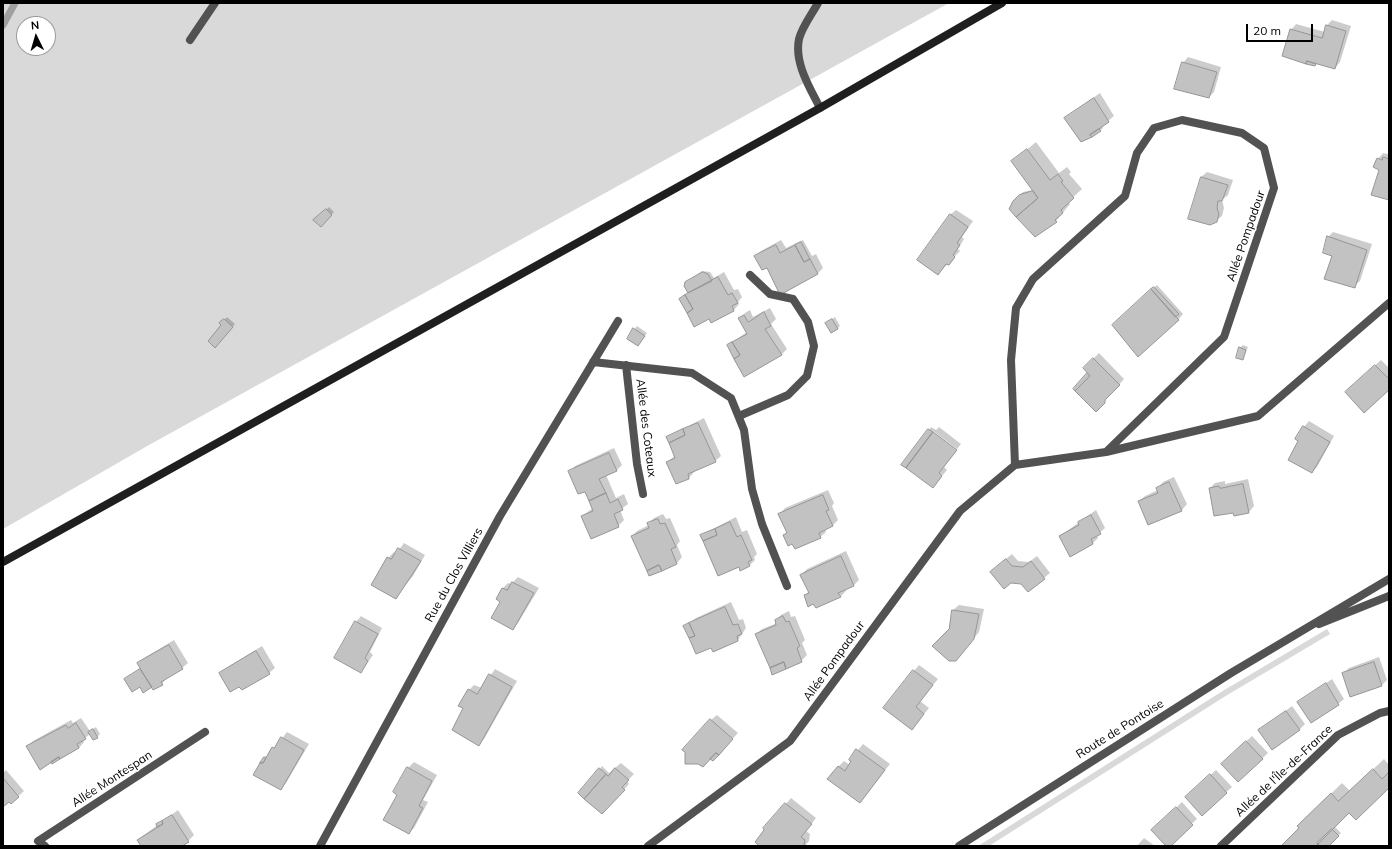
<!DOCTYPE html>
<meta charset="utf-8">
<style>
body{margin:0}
#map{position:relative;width:1392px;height:849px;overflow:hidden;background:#fff;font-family:Mulish,sans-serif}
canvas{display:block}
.frame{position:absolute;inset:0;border:4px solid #000;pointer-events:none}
.north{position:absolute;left:16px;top:16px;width:40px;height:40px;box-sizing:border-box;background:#fff;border:1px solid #999;border-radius:50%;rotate:355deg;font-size:11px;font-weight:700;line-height:16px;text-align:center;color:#000}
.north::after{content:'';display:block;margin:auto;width:14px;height:18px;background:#000;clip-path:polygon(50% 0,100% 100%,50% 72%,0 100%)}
.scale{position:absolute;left:1246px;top:24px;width:67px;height:18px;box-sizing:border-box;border:2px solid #000;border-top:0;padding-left:5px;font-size:12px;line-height:14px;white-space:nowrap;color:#000;-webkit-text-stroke:3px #fff;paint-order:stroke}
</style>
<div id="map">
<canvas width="1392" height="849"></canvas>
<div class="frame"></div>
<div class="north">N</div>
<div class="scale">20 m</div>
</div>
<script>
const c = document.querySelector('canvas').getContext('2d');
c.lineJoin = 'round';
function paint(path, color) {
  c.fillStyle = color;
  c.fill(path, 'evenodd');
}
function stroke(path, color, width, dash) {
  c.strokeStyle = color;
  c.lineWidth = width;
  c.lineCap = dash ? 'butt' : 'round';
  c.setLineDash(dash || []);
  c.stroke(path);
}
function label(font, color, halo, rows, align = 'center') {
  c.font = font + ' Mulish,sans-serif';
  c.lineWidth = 3;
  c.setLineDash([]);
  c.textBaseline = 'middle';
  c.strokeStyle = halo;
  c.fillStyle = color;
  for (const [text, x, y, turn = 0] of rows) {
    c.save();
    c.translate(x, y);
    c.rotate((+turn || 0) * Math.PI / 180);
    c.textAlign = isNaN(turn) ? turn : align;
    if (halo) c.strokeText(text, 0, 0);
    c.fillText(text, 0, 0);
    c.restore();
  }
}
paint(new Path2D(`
 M3,3h946l-800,442 -146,84zM24,24h24v24h-24z
 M1327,629l3,5 -106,63 -235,149h-11l243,-154z`), '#d9d9d9');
paint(new Path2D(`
 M1332,20l19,6 -11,36 -5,6 -18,-5 -3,2 -8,-2 -15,-33 5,-6 29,8 1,-6z
 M1188,57l33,10 -7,25 -5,5 -26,-34z
 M1100,93l14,23 -12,10 1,2 -3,3 -16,10h-4l-15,-23z
 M1036,142l23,31 8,-6 4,5 -2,2 13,15 -14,13 2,2 -14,17 -43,-20 10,-9 10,-2 -20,-29z
 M1389,152v47l-11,-40 5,-6 4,1z
 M1207,172l26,8 -5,15 -6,5 2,8 -2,8 -6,5 -15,-44z
 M329,207l5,5 -13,14 -6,-6z
 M956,210l17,11 -11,16 2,2 -6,10 2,2 -22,23 12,-59z
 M1333,232l39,12 -12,37 -6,5 -26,-49z
 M781,240l5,8 17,-8 9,16 4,-2 7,14 -5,5 -37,21 -14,-27 -12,-10 6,-6z
 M702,271l8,1 4,6 10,-6 10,18 4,-1 4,8 -4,5 1,2 -5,6 -22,12 -2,-4 -30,-19 9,-6 -3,-7v-4z
 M1157,285l26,29 -5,6h-59z
 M770,308l6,11 -5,5 16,25 -6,6 -53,-10 19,-13 -8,-13 6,-6 5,-3 3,7z
 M227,317l8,7 -20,22 8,-21 -2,-2z
 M835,317l5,9 -3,3 -11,-6z
 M637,326l10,7 -9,12 -10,-7z
 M1243,345l5,2 -5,12 -3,-11z
 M1099,353l25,26 -28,32 -22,-22 15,-16 -5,-5z
 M1381,360l8,8v21l-38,-2z
 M704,418l17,38 -6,5 -21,10v1l-5,6 -22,-16 8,-6 -8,-19z
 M1309,421l25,15 -17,31 -5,5 -12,-31 4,-14z
 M931,427l5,3 3,-3 22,17 -4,5 -24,-18v2l23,18 -12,16 3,3 -14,17 -4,-57z
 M614,448l8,17 -6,6 -10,4 10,23 8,-4 4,10 -8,6 4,10 -6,6 -36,-10 11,-8 -7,-18 -16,-18 5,-6z
 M1174,477l13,27 -5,6 -33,14 -10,-23 6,-5 13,-6v-2l5,-6z
 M1248,479l6,27 -5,6 -39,-24 5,-5 10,-2v3z
 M828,490l6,13 -2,3 6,14 -5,5 -8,4 1,3 -6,5 -36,-2 4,-3 -8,-18 5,-6z
 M1096,510l9,18 -8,7 1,3 -5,5 -23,12 -10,-19z
 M663,514l3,5 4,-1 10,23 -3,4 5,12 -5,6 -27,12 -18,-39 5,-5 12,-6 -1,-1 6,-6z
 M736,517l6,15 5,-2 10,24 -3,3 1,3 -6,6h-10l-38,-31z
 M404,543l21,12 -12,21 -18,22 -7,-40 6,-6 2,2z
 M846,551l13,29 -5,5 -9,4 1,2 -6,6 -35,-1 4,-5 -8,-16 6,-6z
 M1012,554l6,7 11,1 8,-6 13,17 -22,18 -7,-8 -25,-16z
 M518,577l21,11 -21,35 -5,6 -11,-27 -5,-3 6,-11 5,-5 3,1z
 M731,602l8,18 4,-1 3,9 -8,12 -27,7 -26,-21 11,-8z
 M959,605l25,4 -5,23 -18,22 -11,-25 3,-19z
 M789,611l2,6 4,-1 10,24 -3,3 5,12 -6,6 -45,-27 6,-5 15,-6 -1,-3 5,-5z
 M361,616l21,12 -12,24 3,3 -12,17 -5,-50z
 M174,640l14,23 -6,5 -15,9 -5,7 -21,2 -16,-7 16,-11 -3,-5 6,-5z
 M262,646l13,22 -6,5h-49l6,-5z
 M1379,657l8,23 -5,5 -31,11 -7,-23 5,-5z
 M919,665l19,14 -18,22 9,7 -17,21 2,-58z
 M495,669l22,12 -33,58 -5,5 -14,-36 4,-18 5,-5 8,3z
 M1332,679l12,20 -6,5 -39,-2z
 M1292,706l13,18 -6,6h-39z
 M717,715l21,18 -25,27 -2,-40z
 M81,718l9,13 6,-4 4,7 -3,3 -7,-3 -7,6 1,2 -5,6 -51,-2 5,-5 38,-21 2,3z
 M287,732l22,12 -23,39 -6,6 -15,-33h4z
 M1252,736l16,17 -30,28 -10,-23z
 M863,744l27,20 -30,38 -22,-35 6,-6 6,4 2,-4 -2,-1z
 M1384,759l5,6v22l-40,25 -15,14 7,7 -14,13h-6l-1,-2 -3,2h-35l18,-18 -2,-2 44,-43 8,8z
 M414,762l23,13 -14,25 5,2 -14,26 -5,5 -10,-39 9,-26z
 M621,763l13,11 -7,7 2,3 -21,24 -8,-39 2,-3 7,7z
 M6,770l18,21 -13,12 -2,-2 -6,4v-32z
 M1216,770l16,17 -30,27 -15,-17z
 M791,798l25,20 -10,13 4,3 -1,7 -4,5h-44l25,-42z
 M1182,802l15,17 -30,27 -14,-16z
 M178,810l16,25 -6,6 -8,5h-38l-4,-6 6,-5z
 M1144,838l11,8h-18z`), '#0003');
stroke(new Path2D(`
 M3,25l12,-22`), '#a0a0a0', 7);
const building = new Path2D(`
 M1326,25l20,6 -11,38 -28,-8 -1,3 -24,-8 8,-27 32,9z
 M1307,61l9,3 -1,2 -9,-2z
 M1182,62l35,10 -8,26 -35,-9z
 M1094,98l15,24 -19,13 2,2 -11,5 -17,-24z
 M1099,129l2,2 -9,6 -2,-2z
 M1027,149l23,31 8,-6 5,7 -2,1 13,16 -13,12 2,3 -8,7 2,2 -22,15 -19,-20 22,-19 -27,-37z
 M1383,157l6,2v41l-18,-5 8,-25 -6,-3 4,-9 5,2z
 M1201,177l27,8 -6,16h-4l-1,7 2,6 -2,8 -7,3 -22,-6z
 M1033,191l5,7 -22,19 -7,-8 4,-8 6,-6z
 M326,209l6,6 -11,12 -8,-7z
 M950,214l18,13 -11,16 3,2 -7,10 2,2 -6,8 -3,-1 -8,11 -21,-15z
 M1327,236l40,14 -12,38 -31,-9 8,-23 -9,-3z
 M801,242l9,17 -6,3 -9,-17z
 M776,245l4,8 15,-8 9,17 6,-3 8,15 -38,21 -13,-27 -5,2 -8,-14z
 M703,272l5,2 4,7 -24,12 -4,-7 1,-4z
 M718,277l10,18 4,-2 6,10 -6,3 2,5 -23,12 -2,-4 -15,8 -7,-14 6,-4 -8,-14z
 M1154,287l25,27 -4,3 -24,-28z
 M1151,289l28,31 -41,37 -26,-32z
 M685,295l8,14 -6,4 -8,-14z
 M764,312l7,14 -6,3 17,26 -38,22 -10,-18 6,-4 -8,-13 15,-8 -9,-16 6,-3 4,7z
 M224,319l9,8 -18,21 -7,-7 13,-16 -2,-2z
 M832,319l6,10 -7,4 -6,-10z
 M633,328l12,8 -7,10 -11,-7z
 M732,342l8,13 -6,4 -7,-14z
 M1239,347l7,3 -3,10 -7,-2z
 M1093,358l27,27 -15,15v3l-9,9 -21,-21 15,-15 -7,-8z
 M1375,365l14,14v11l-25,23 -19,-21z
 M1087,373l3,3 -15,15 -2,-2z
 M698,423l18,39 -28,12 1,5 -13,5 -10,-22 9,-4 -6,-15 16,-8 -2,-6z
 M1303,426l27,16 -18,31 -24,-13 10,-19 -3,-2z
 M683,429l2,6 -16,8 -3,-6z
 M928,429l5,3 -27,36 -5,-3z
 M933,432l24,18 -18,23 3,3 -9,12 -27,-20z
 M609,453l8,18 -18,8 7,14 -17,8 -4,-9 -7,2 -10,-23z
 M1169,482l13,29 -34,14 -10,-24 20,-8 -2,-5z
 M1243,484l6,29 -15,3 -1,-3 -19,3 -5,-28 10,-2 1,2z
 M606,493l4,10 8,-4 5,11 -9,4 5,13 -28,12 -10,-23 12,-5 -4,-10z
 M823,495l6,15 -3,1 7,15 -14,7 2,5 -26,11 -3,-5 -4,2 -5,-11 4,-2 -9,-19z
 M1091,515l10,19 -10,5 2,5 -23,13 -11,-21 20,-11 -1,-3z
 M658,519l2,5 5,-1 11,24 -5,2 6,15 -15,7 -3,-6 -12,6 -16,-35 18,-8 -2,-5z
 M730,522l7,15 4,-2 11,25 -4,2 2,4 -10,5 -1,-4 -21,9 -15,-35 14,-6 -2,-6z
 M715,529l2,6 -14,6 -3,-6z
 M398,548l23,13 -25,38 -25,-14 16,-28 4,2z
 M841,556l13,30 -16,7 3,4 -25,11 -3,-4 -5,3 -4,-12 5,-2 -9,-18z
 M1006,559l6,7 11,1 8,-6 14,18 -17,13 -7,-8 -10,-1 -7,6 -14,-17z
 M659,565l3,6 -13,5 -2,-5z
 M512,582l22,11 -21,37 -22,-12 9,-16 -4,-3 6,-11 5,2z
 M725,607l8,18 5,-1 4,10 -5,2 1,5 -25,11 -2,-4 -15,6 -7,-16 6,-2 -6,-13z
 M952,610l27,4 -5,25 -18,22h-7l-17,-15 17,-17z
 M783,616l3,6 3,-1 11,25 -3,2 5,14 -16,7 -2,-7 -14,6 -15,-34 21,-9 -1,-5z
 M355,621l23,13 -13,24 3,3 -7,12 -27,-15z
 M689,623l6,13 -6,2 -6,-12z
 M169,645l14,24 -22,13 2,3 -10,5 -16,-27z
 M256,651l14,23 -28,16 -3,-3 -9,5 -11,-19z
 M784,662l2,7 -14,6 -2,-7z
 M1374,662l8,24 -32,11 -8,-24z
 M140,669l12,18 -9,6 -3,-6 -8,5 -8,-13z
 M913,670l20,15 -17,22 8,7 -12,16 -29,-22z
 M489,674l23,13 -33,59 -27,-16 11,-22 -5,-2 10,-17 9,5z
 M1326,683l13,22 -28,18 -14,-21z
 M1286,711l14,19 -28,20 -14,-20z
 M710,719l23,20 -14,16 -3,-2 -13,14 -5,-3h-13v-12l-3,-2z
 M76,723l10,16 -9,5 2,4 -19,11 -1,-2 -19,13 -14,-24 40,-21 2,3z
 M93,729l5,9 -5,2 -5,-8z
 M281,737l23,13 -23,40 -28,-15 7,-12h3l9,-16 2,1z
 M1246,741l17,18 -25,23 -17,-18z
 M856,749l29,21 -25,33 -33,-24 11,-13 7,5 6,-10 -2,-1z
 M716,753l3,2 -6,6 -3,-2z
 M59,757l1,2 -8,5 -1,-2z
 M264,757l2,1 -3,5h-3z
 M407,767l25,14 -13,25 4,2 -14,26 -26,-14 14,-25 -4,-3z
 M599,768l7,6 -22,25 -6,-6z
 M615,768l14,12 -7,7 3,3 -23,24 -18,-15 22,-25 2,2z
 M1373,769l9,10 7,-7v16l-33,32 -7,-7 -33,33h-35l18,-18 -2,-2 34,-33 7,8z
 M1210,774l17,19 -25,23 -17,-19z
 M3,778l16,19 -8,7 -2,-2 -6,5z
 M785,803l27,21 -11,13 4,3 -1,6h-45l-4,-4 9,-12 -1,-2z
 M1176,807l17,18 -22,21h-5l-15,-16z
 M172,815l17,27 -7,4h-41l-4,-6 26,-16 -1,-3z
 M162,821l1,3 -6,3 -1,-3z
 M1332,829l7,7 -10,10h-9l-3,-3z`);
paint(building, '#c2c2c2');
stroke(building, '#969696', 1);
stroke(new Path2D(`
 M190,40l25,-37`), '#525252', 8);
stroke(new Path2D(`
 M818,3c-6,11 -16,24 -19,36 -5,24 11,49 21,69
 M593,362l99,11 39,25 13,32 8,59 10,35 25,62
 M626,365l11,99 6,30
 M739,416l49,-21 19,-19 7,-30 -6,-24 -15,-23 -23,-5 -20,-19
 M1015,465l-4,-105 5,-52 17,-29 92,-83 12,-43 17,-25 28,-8 60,13 22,15 10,40 -50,149 -117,114
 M1319,624l70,-28
 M45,846l-7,-5 167,-109
 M320,846l180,-330 118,-195
 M648,846l142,-105 170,-230 55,-46 91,-13 152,-36 131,-113
 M959,846l272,-173 158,-94
 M1221,846l117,-111 42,-22 9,-2`), '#525252', 8);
stroke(new Path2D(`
 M3,562l817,-454 182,-105`), '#1f1f1f', 8);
label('12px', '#000', '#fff', [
 ["Allée Pompadour",1246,236,-71],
 ["Allée des Coteaux",646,428,83],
 ["Rue du Clos Villiers",454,575,-61],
 ["Allée Pompadour",834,661,-54],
 ["Route de Pontoise",1120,729,-32],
 ["Allée de l'Île-de-France",1284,771,-43],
 ["Allée Montespan",112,779,-33]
]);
</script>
